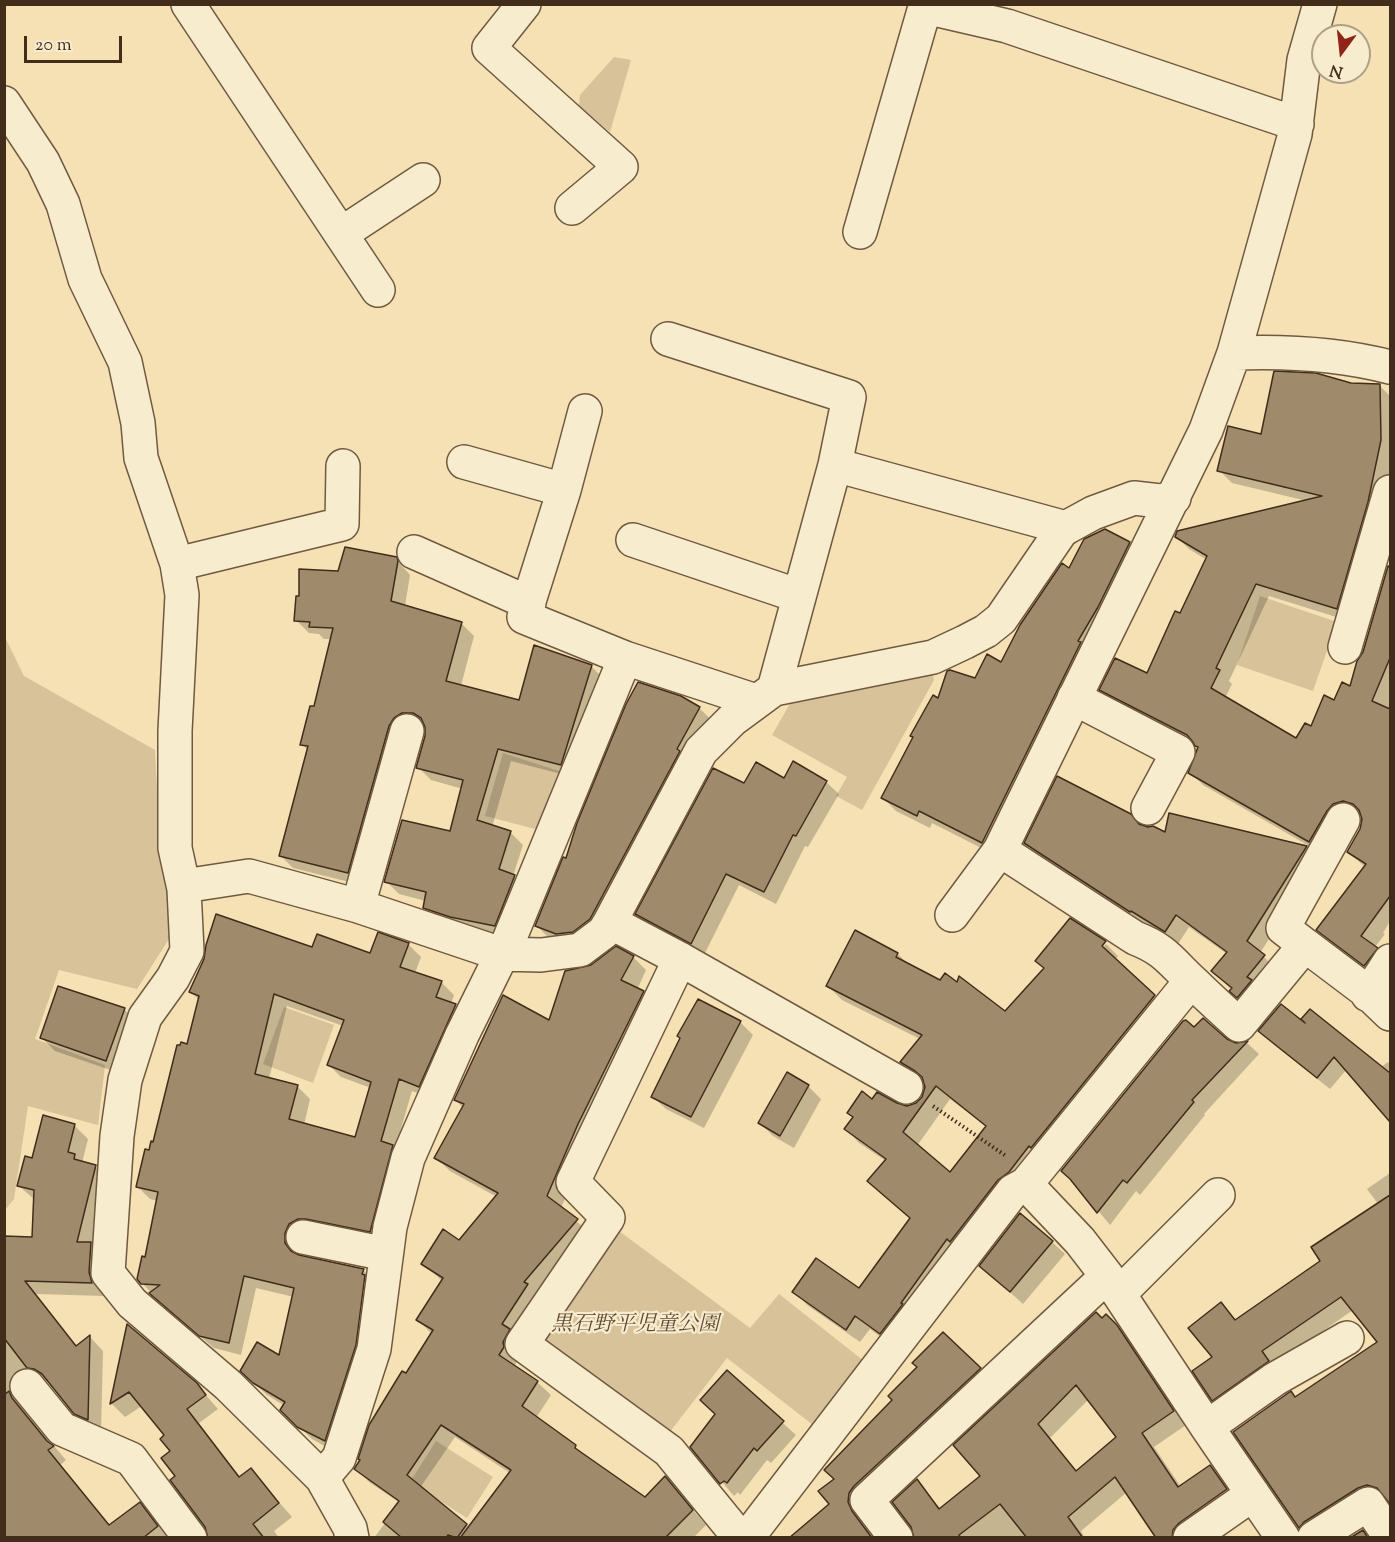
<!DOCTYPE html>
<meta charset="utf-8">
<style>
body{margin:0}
#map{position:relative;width:1395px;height:1542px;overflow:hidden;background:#f5e1b4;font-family:"Sorts Mill Goudy",serif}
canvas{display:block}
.frame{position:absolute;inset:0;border:6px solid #422d1b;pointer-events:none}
.north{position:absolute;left:1311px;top:24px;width:60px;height:60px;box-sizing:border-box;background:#f8ecce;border:2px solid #afa086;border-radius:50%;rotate:195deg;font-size:16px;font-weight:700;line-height:24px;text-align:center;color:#422d1b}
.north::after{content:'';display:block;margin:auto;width:21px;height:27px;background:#8f2418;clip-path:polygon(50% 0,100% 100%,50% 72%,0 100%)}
.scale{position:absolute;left:24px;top:36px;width:98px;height:27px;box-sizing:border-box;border:3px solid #422d1b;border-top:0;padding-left:8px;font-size:18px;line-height:21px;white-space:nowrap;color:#422d1b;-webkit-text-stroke:4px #f8ecce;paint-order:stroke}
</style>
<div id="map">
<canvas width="1395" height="1542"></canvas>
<div class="frame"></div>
<div class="north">N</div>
<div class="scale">20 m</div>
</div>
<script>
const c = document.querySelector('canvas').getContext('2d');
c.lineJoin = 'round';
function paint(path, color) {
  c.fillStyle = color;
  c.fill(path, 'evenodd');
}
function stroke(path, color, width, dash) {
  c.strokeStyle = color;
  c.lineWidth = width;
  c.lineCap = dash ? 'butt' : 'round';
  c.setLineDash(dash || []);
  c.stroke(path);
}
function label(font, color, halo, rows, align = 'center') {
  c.font = font + ' "Sorts Mill Goudy","Noto Serif JP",serif';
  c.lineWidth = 4.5;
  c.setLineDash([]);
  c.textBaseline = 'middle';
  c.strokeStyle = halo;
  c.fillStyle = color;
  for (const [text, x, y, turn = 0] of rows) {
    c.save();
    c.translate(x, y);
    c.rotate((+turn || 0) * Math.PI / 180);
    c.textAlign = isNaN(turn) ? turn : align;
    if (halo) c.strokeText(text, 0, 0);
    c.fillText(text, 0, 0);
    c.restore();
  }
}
paint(new Path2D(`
 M614,57l17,3 -21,72 -31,-26 1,-11z
 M1260,596l77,26 -24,69 -76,-26z
 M4,635l20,41 131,74 6,117 8,29v43l-32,50 -78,-19 -24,69 70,26 -7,60 -70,-19 -14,93 -9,11z
 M931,668l3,12 -72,130 -26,-14 11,-19 -75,-42 19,-33z
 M503,753l62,20 -22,58 -58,-15z
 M284,1007l50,18 -21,58 -50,-19z
 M615,1228l135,100 29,-34 85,67 -51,64 -86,-67 -58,75 -128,-91z
 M436,1441l57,36 -26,41 -57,-36z`), '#d7c29a');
paint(new Path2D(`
 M1351,385l29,1 10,10v95l-41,130 -80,-25 -40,85 3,3 -7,14 72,42 15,-11 23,-27 16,-14 13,-35 26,-90v358l-7,12 2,1 -10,13 15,14 -12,17 -47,-35 -13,-13 47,-63 -17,-15 13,-23 2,-10 -1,-4 -5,-1 -34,40 -120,-69 -13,-13 10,-24 -3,-2 -83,-43 -13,-13 46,-15 33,-60 27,-55 -18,-11 -13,-13 131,-35 -75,-18 -13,-13 43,-34z
 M1130,543l12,13 -147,299 -63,-32 -2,5 -34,-17 -13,-13 56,-97 62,-37 69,-94z
 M396,559l14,16 -5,31 56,17 13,13 -13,50 59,16 71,-36 13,13 -31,98 -62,-16 -19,66 18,5 13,13 -10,31 14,13 -19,49 -71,-18 -13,-13 2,-6 -27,-7 -13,-13 65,-48 12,-44 -32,-9 -13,-13 9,-31 -1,-11h-11l-54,160 -68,-17 -13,-13 28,-104 -6,-7 13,-36 17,-69h-8l-5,-5 -10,-1 -13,-13 43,-48z
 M699,708l16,15 -110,212 -53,6 -15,-15 29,-66z
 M784,780l42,2 13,12 -31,53 -3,-1 -29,58 -37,-19 -35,70 -55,-29 -12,-12z
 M1170,814l136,33 13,13 -59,93 16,16 -25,40 -38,-38 14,-17 -38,-27 -11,17 -33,-21 -1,1 -105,-68 -13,-13 115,-17 25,8z
 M1070,920l35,22 -3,1 -4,10 8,-9 12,12 -3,4 53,50 -274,337 -24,-18 -10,13 -53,-37 -13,-14 65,-1 52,-71 -42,-38 17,-20 -27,-18 -13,-14 8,-11 -5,-5 47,-8 11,2 10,-3 6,-7 3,-11 -2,-5 -8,-5 -14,-14 18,-23 -78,-39 -14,-14 70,-32 12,12 95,47 41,-44zM950,1099l37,28 -37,47 -33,-28z
 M408,944l13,13 -6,16 26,9 13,13 -3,9 5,1 12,13 -36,80 -20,-7 -17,58 -12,95 -86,3 1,9 65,14 13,13 -39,170 -25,-14 -30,-29 3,-4 -18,-11 -25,-24 38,-14 14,-60 -38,-9 -15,67 -27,-7 -50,-42 -22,-23 16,-82 -8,-2 -13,-13 51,-140 11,-46 -8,-8 122,-43 58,6zM287,1006l56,20 -15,38 13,13 30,11 -15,51 -52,-14 6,-26 -13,-13 -28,-7zM363,1278h3l-10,75 -3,-1z
 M633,957l13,13 -9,20 6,3 13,13 -65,132 -30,70 29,25 -74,123 1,5 -3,6 23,15 14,13 -15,23 39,29 11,10 59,42 20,-21 41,47 -13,13h-319l26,-35 -31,-21 -13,-13 50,-94 26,-41 -14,-14 24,-39 -19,-18 37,-21 37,-45 -47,-26 -14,-13 27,-50 -7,-8zM455,1437l55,36 -40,54 -50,-39z
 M124,1009l13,13 -18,51 -64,-22 -13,-13z
 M740,1022l13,13 -49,93 -38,-19 -13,-12z
 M1310,1029l71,38 7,-5 2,3v55l-43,-51 -17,20 -57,-45 -12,-13z
 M1226,1040l10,5 11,-2 12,11 -55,60 1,1 -65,80 -4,-4 -26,34 -33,-40z
 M808,1086l13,13 -27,49 -21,-12 -13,-13z
 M74,1125l14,14 -6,24 13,4 14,13 -16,66 11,11 -2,29 3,10 -69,-2 41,53 13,-10 13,14 -2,81 -12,-5 -41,-46h-10l-16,23 4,9 40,47 -6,5 50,61 30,-22 13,14 15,20h-164v-240l22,-17 -20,-1 28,-41 1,-39 -16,-14 14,-26z
 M1390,1173v328l-9,-3 -71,40 -10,-11 -4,-129 83,-56 -26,-32 -79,55 -48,47 -13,-12 1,-43 7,-53 16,17 86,-60 56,-56 -12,-16z
 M1052,1242l13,12 -42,50 -42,-38z
 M1106,1316l24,25 56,84 -32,22 27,40 29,-20 14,14 15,22 -48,35h-33l-31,-46 -46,39 4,7h-169l1,-57 24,28 41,-33zM1089,1399l29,39 -41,34 -27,-34z
 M128,1326l68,58 22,25 -19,14 42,55 10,-8 41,47 -18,14 5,7h-69l-33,-61 -11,-41 -24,-30 -17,11 -13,-13z
 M943,1334l50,48 -131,136 12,20h-83l40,-34 5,-25z
 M727,1372l69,63 -25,28 -4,-3 -27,35 -2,-3 -4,4 -42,-49 25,-32z`), '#0003');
const building = new Path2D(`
 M1274,371l42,2 35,10 29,1 1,56 -13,62 -31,107 -81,-25 -40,84 4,2 -9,18 85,50 9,-15 6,3 13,-31 10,5 8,-18 8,4 7,-25 6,-9 25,-86 2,1v91l-18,43 18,8v187l-29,40 17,12 -14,18 -48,-36 50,-66 -19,-12 13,-23 2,-10 -3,-9 -6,-6 -10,-3 -10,3 -6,7 -18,31 -121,-69 10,-26 -3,-1 -2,-4 -6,-7 -88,-45 16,-32 32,15 28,-62 5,2 27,-57 -32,-19 2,-6 145,-35 -105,-25 11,-45 33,8z
 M1105,529l25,13 -32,65 -20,34 3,1 -99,201 -63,-32 -2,5 -36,-18 32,-61 -3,-1 23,-41 5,3 9,-27 3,-1 25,8 12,-24 14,8 19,-37 42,-62 7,5 15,-29z
 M345,547l52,10 1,4 -7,40 71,21 -16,59 73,19 15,-55 58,20 -31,100 -63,-16 -21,71 34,11 -12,38 16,6 -20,51 -45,-9 -27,-9 3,-16 -42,-10 18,-62 48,11 13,-51 -47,-12 9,-32v-9l-4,-9 -8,-5h-11l-8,5 -5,8 -41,147 -69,-17 29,-110 -8,-1 10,-39h4l19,-78 -24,-1 1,-5 -16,-1 2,-25h3v-27l39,2z
 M638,682l43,14 19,11 -23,42 3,2 -90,168 -17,13 -17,2 -21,-8 28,-69 3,1 11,-35 49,-119z
 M793,761l34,20 -31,55 -3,-1 -29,57 -38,-18 -35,70 -56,-30 78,-146 31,15 12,-21 28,16z
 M1057,776l74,38 8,10 9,3 5,-1 12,6 4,-19 138,33 -60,95 18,14 -18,22 5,3 -15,18 -8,-7 3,-3 -21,-17 16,-19 -51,-37 -11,17 -34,-21 -1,1 -106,-69z
 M216,914l96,33 5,-13 53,19 8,-21 31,11 -9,24 42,14 -6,16 20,7 -37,83 -20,-8 -18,62 12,4 -23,87 -64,-13h-8l-9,5 -4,9v10l6,8 8,4 65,14 -2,5 3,1 -9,70 -31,96 -28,-14 -17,-17 5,-8 -32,-19 -13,-12 17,-29 22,13 15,-67 -50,-12 -15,67 -30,-7 -50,-43 11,-8 -19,-1 -4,-5 5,-23 3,1 13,-65 -22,-5 9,-38 4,1 2,-9 2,1 24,-97h3l1,-3 6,2 12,-48 -10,-4 15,-33 2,-14zM274,994l70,26 -17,45 44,17 -16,55 -66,-18 9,-34 -43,-11z
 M1070,918l36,23 -4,5 53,49 -124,153 -2,-2 -20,26 -11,8 -48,62 -3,-3 -46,64 2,1 -23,30 -25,-18 -9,14 -54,-38 24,-34 43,30 51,-70 -43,-37 19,-22 -42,-30 9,-12 -6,-4 15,-22 10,8 5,-7 20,11 10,3 9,-3 6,-6 3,-10 -3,-10 -7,-6 -15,-9 22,-27 -96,-49 29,-56 43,23 -2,4 44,23 5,-7 12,9 2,-6 46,35 39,-43 -9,-7zM936,1086l50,40 -36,46 -47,-40z
 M616,946l18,10 -13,24 23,11 -66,133 -31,72 31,23 -54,63 4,2 -26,40 8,5 -7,13 1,5 -5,8 39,26 -16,25 54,39 -1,3 70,49 20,-21 28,34 -28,28h-205l51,-68 -70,-45 -34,50 60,49 -10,14 -9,-3 -2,3h-44l-19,-16 16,-21 -45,-32 6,-9 -2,-1 11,-34 33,-54 4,2 27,-43 -17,-10 27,-42 -22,-14 22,-35 16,11 39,-47 -64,-35 30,-54 -10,-4 49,-105 46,25 16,-49 26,-6z
 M58,986l67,22 -19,53 -66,-23z
 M698,999l43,22 -50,96 -40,-20 29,-59 -3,-2z
 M1281,1004l24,19 -4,-4 9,-10 80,64v49l-56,-65 -17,21 -59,-47z
 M1203,1018l24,21 9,4 12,-2 -56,59 2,2 -67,81 -4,-3 -26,33 -27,-34 -9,-8 122,-150 3,-1 8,7z
 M787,1072l22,13 -29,51 -22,-13z
 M43,1115l32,9 -7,28 7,2 -1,5 22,6 -19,77h14l-2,30 3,11 -67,-2 51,65 14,-11 -2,85 -14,-6 -32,-40 -8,-5 -7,-1 -23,-30v-102l28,1 2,-47 -17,-4 8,-30 7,2z
 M1390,1195v309l-13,-16 -10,-3 -9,3 -54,34 -5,6 -66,-96 58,-41 4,6 82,-55 -36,-45 -79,54 7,10 -57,40 -20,-30 20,-14 -24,-29 33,-26 14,18 85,-59 -9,-14z
 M1020,1213l33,28 -43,51 -31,-26z
 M1096,1312l6,6 4,-4 11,11 57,86 -32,22 36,54 32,-22 17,24 -48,34 -6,7 -1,8h-16l-41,-61 -47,40 15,21h-56l-27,-34 -41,31 2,3h-47l-3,-11 -19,-25 25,-23 22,30 41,-33 -27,-31zM1076,1385l40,52 -40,34 -38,-47z
 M127,1324l70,59 9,12 -19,14 52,68 12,-9 28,35 -26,21 11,14h-56l-3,-11 -35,-47 5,-4 -14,-18 9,-7 -10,-12 4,-4 -35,-43 -19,12z
 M943,1332l38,36 -127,118 -5,7 -1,9 4,9 20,27h-83l40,-34 -11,-13 16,-12 -10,-9 68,-70 -4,-4 29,-29 -5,-4z
 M727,1370l57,51 -27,30 -3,-3 -27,35 -3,-2 -4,3 -30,-37 25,-33 -15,-14z
 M9,1391l3,7 35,43 7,5 -6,4 61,75 31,-23 18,24 -15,12h-139v-143z
 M1363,1530l5,8h-18z`);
paint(building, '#9f8b6b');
stroke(building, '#422d1b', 1.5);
const minor = new Path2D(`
 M188,4l190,286
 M524,4l-35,44 132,119 -49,41
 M4,103l39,59 20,42 22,75 40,83 13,61 3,35 36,106 5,31 -7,136v117l9,41 3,62 -14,27 -28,39 -20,63 -8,56 -9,137 24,30 96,82 94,93 28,50 2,10
 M860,232l65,-225 82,19 290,98
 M341,234l82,-54
 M668,339l181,58 -14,68
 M1234,353c53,-2 106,1 156,14
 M585,411l-21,79 -40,127 101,41 131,43
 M464,462l100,28
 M633,540l166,56
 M414,552l115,51
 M177,564l165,-40 1,-58
 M1345,647l45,-155
 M774,689l61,-224 231,63
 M1074,698l104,54 -30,56
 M1000,850l135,88c31,12 36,24 59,45 15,15 30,28 45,42l66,-80 61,46 24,23
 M184,886l65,-10 109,30 143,48 40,1 39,-5 24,-18 6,-10 91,-171 31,-31 42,-31 159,-32 32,-15 21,-11 15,-12 61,-89 31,-17 41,-15 26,3 14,-3
 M358,906l49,-175
 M952,915l48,-65 206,-420 28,-77 61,-219 9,-74 16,-56
 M610,922l70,37 226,128
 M1305,945l-22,-17 60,-108
 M680,959l-107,223 35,36 -86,126 147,107 71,87
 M1368,995l22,-34
 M1026,1184l54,57 27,35 100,151 68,-48 72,-41
 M303,1237l83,17
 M1120,1293l98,-98
 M27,1386l35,43 69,30 59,79
 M1207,1427l76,111
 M322,1478l17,-20 35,-109 16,-122 18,-69 54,-123 47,-95 116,-282
 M747,1538l266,-347 13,-7 165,-203
 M896,1538l-29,-38 240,-224
 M1190,1538l63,-44
 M1314,1538l54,-34 22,33`);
stroke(minor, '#6f5a41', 36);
stroke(new Path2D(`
 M933,1106l73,50`), '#422d1b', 4, [1.5, 3]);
stroke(minor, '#f8ecce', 33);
label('italic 21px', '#604b34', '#f8ecce', [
 ["黒石野平児童公園",635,1326]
]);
</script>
